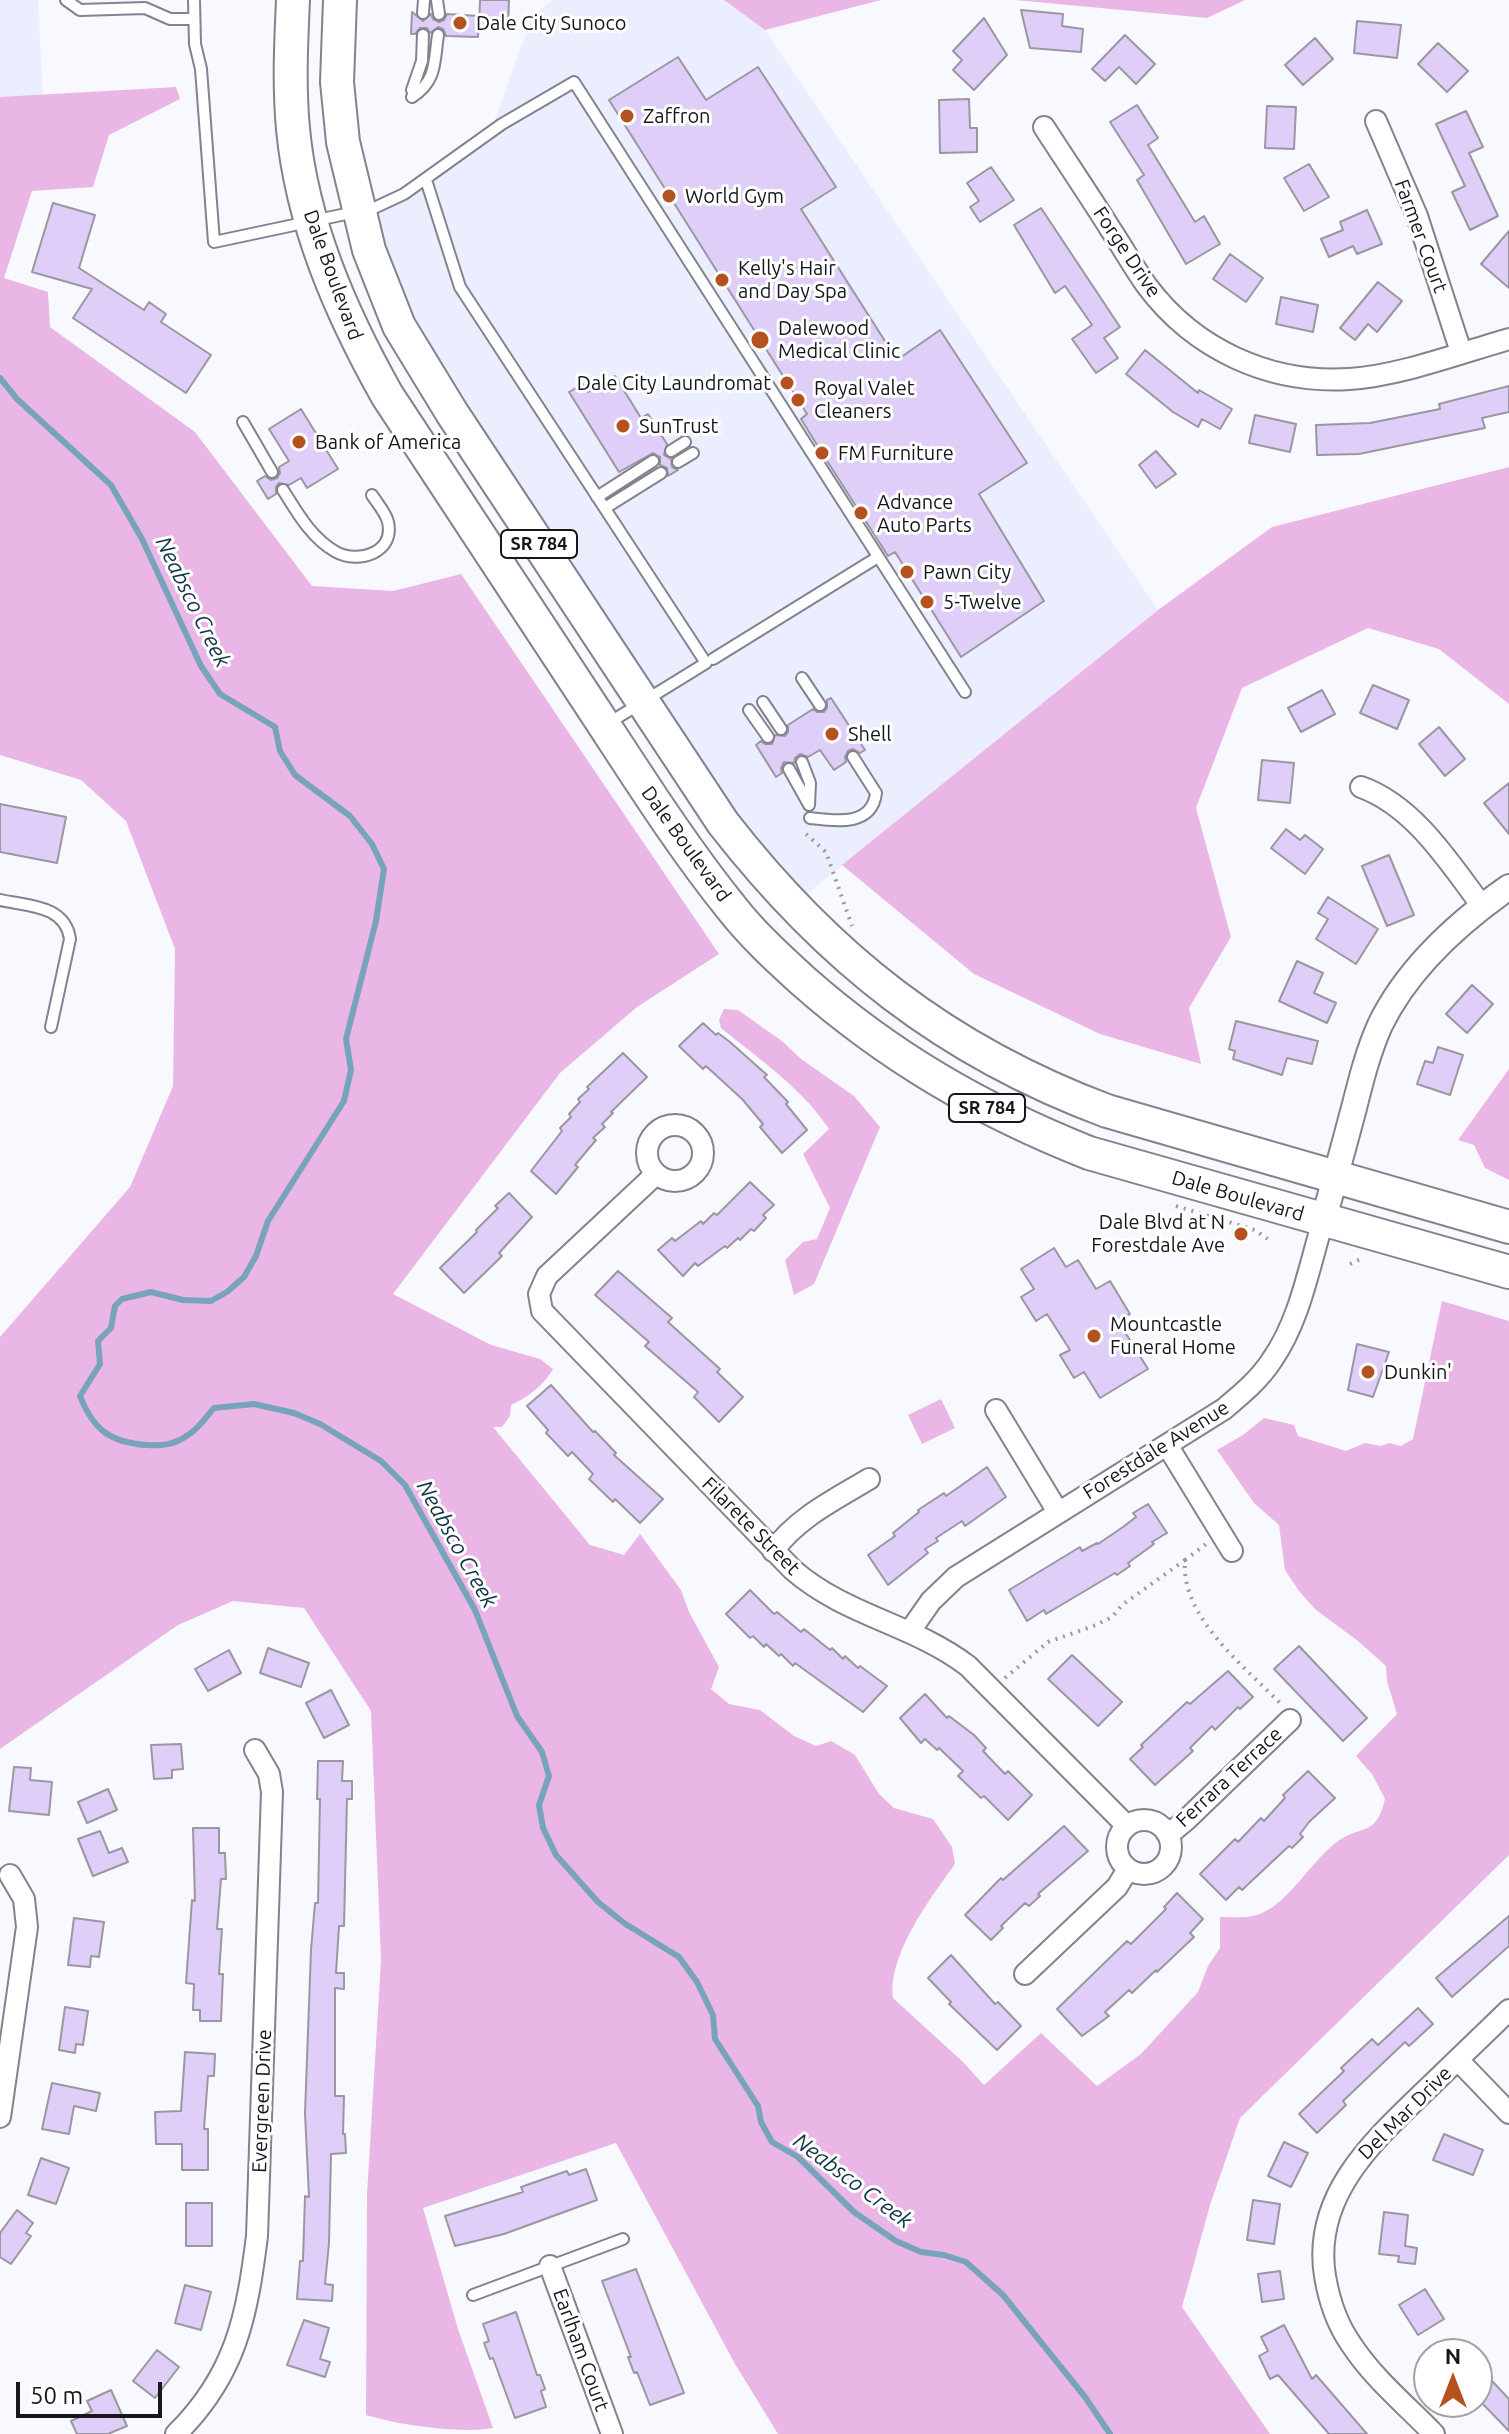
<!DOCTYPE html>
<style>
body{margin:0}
#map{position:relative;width:1509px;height:2434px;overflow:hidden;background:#f8f9fe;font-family:Ubuntu,sans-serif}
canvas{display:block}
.north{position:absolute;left:1413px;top:2338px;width:80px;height:80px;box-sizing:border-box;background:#fff;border:2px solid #a2a2a4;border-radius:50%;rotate:0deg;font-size:22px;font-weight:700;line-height:32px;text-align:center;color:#16171b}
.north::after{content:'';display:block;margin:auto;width:28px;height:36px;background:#b5511e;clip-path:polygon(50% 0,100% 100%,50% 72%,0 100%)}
.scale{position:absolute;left:16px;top:2382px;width:146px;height:36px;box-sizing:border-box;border:4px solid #16171b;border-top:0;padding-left:10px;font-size:24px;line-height:28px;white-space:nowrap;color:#16171b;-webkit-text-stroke:6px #fff;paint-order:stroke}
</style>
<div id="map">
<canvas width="1509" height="2434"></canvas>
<div class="north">N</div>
<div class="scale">50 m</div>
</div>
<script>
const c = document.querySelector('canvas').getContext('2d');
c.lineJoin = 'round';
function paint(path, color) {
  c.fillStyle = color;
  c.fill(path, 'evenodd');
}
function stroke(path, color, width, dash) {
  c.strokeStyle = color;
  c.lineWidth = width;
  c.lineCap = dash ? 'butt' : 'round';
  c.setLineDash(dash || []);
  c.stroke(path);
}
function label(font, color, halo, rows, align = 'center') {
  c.font = font + ' Ubuntu,sans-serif';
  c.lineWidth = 6;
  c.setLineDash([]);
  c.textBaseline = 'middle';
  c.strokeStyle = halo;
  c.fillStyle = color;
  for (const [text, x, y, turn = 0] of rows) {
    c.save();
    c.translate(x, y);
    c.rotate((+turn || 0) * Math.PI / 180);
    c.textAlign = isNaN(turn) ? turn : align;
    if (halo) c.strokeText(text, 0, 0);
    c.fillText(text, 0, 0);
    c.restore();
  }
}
paint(new Path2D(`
 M0,0h38l5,100 -43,-1z
 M553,0h172l40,30 393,580 -366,296 -393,-580 -25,-118 117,-77 41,-115z`), '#ebeefe');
paint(new Path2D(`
 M724,0h157l-116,30z
 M1015,0h230l-38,18z
 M176,87l4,12 -71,36 -16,52 -61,4 -28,87 44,14 2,35 145,105 117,154 81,5 68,-17 258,380 -82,53 -77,66 -167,221 98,51 49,14 13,10c-9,16 -26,29 -42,36l-1,11 -8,11h-9l97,118 34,10 16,-21 41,56 8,22 30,55 -8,22 18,15 31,6 34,26 22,10 15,-5 24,14 24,39 15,14 39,11 19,28 3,17c-25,35 -67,90 -62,134l70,64 21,23 57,-52 56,53 44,-32 57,-62 10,-26 12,-18v-31c14,0 29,2 42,-4 27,-11 51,-54 76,-72 25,-17 38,-4 47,-42l-13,-25 -16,-18 41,-42 -10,-33 -1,-15 -28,-25 -42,-31 -17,-19 -14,-21 -6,-45 -25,-22 -37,-53 26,-15 21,-17 30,7 4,11 48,15 19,-8 16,3 8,-3 12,3 12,-7 29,-138 67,20v534l-269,263 -30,87 -28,102 88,127h-492l-43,-70 -119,-221 -193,65 35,121 35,99c-31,6 -95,-3 -127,-13l1,-220 14,-235 -10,-249 -67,-103 -71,-7 -55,24 -178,124v-412l130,-150 43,-101 2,-137 -49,-128 -45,-41 -81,-25v-658z
 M1509,467v237l-70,-55 -71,-21 -126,60 -46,120 35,129 -42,71 12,56 -101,-30 -126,-60 -132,-109 316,-255 114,-83z
 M724,1009l14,1 44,31 19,18 53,37 26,31 -66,157 -20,11 -9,-35 18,-18 14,-3 13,-31 -27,-54 26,-25c-27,-41 -70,-70 -108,-101l-2,-8z
 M1509,1069v111l-24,-12 -11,-23 -16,-5z
 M941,1399l14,29 -33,16 -14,-29z`), '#eab6e5');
stroke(new Path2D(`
 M0,378l17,21 94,86 31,54 59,127 19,28 55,33 5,24 15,24 55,41 22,28 12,25 -8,52 -30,118 5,31 -7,31 -76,120 -12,35 -12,21 -17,15 -16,9 -28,-1 -32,-8 -29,7 -7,7 -4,22 -13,13 2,23 -20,32c13,33 29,46 66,49 16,1 28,0 42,-10 10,-6 18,-18 26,-27l40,-4 40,9 26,11 61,37 24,24 70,125 42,106 25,36 7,24 -10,29 4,23 13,27 42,47 26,21 55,34 18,25 16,33 2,24 43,67 3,16 11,20 26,15 56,55 42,29 25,11 23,3 22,7 37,33 82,102 25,37`), '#77a4bb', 6);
const building = new Path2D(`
 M480,0h29l-1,30 -29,-1z
 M1021,10l42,4 -1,12 21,3 -2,23 -51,-4z
 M412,12l11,9 8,-7 2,5 6,3 5,-2 3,-6 32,2 -1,21 -32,-1 -3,-7 -5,-2 -8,6 -3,-5h-7l-5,6h-4z
 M984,18l23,37 -33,35 -21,-20 9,-10 -9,-9z
 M1357,21l44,4 -4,33 -43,-5z
 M1125,35l30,29 -19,20 -17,-17 -14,14 -13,-12z
 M1315,38l18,21 -30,26 -18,-20z
 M1438,43l30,28 -21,21 -29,-28z
 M678,57l28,43 52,-33 78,120 -35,22 96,151 43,-30 87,133 -48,31 65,107 -83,56 -66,-105 -7,4 -66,-103 -21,-34 6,-5 -198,-314z
 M969,99l1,29h7v24l-37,1 -1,-53z
 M1137,105l21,33 -10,7 47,77 9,-6 16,28 -34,20 -49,-84 7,-5 -34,-53z
 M1267,106l29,1 -2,42 -29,-1z
 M1466,111l17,36 -14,6 29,63 -28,14 -18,-38 13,-6 -29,-62z
 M1309,164l20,33 -25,14 -20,-33z
 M991,167l23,33 -34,22 -10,-15 9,-6 -12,-18z
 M53,203l42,12 -16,53 65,42 5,-8 17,12 -5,8 50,33 -25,38 -113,-75 19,-29 -60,-17z
 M1041,208l79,119 -16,11 14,20 -22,15 -24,-34 20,-14 -27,-39 -10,7 -41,-68z
 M1367,210l15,34 -25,10 -4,-8 -24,11 -8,-18 22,-9 -3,-8z
 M1509,231v57l-28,-24z
 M1230,254l33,24 -17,24 -33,-23z
 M1378,282l24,19 -25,31 -9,-8 -13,16 -15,-12z
 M1281,297l37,8 -5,27 -37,-8z
 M1145,350l53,43 1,-3 33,19 -12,20 -18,-10 -4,8 -25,-15 -47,-38z
 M615,376l26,42 7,-4 19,30 -3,11 7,4 1,8 6,3 -10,6 -1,-8 -7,-3v-8l-7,-4 -34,19 -50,-80 14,-8 5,8z
 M1509,386v26l-27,6 3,10 -126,26 -42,1 -1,-30 54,-2 70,-14 -1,-5z
 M301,409l37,60 -31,19 -6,-10 -12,7 -10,-2 -3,4v7l-8,5 -11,-18 8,-5 6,4 6,-2 3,-5 -1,-6 10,-6 -20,-32z
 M1255,415l41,9 -6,28 -41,-9z
 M1156,451l20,23 -20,14 -17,-23z
 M1373,685l36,15 -12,29 -37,-16z
 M1322,690l13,24 -34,18 -13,-24z
 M831,698l34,52 -5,3 -7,-4 -5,2 -3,6 1,5 -12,8 -14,-20 -12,7 -8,-3 -5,4 -1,5 -10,-1 -3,6 1,5 -6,4 -20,-32 5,-4 4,3h7l3,-9 10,1 3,-4v-7l25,-16 4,3h7l3,-4v-8z
 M1439,727l26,32 -20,17 -26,-32z
 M1262,760l32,3 -4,40 -32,-3z
 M1509,783v51l-25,-31z
 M0,804l66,13 -9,46 -57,-11z
 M1286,829l14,11 5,-5 18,14 -18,25 -34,-26z
 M1389,855l25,60 -27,11 -25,-60z
 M1328,897l50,32 -22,35 -40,-25 12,-20 -10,-6z
 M1297,961l26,12 -9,20 22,10 -9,20 -48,-22z
 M1472,985l21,19 -26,29 -21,-19z
 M1236,1021l82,20 -6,23 -25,-6 -5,17 -49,-16 2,-8 -6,-2z
 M703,1023l13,12 2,-2 12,9 37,33 -3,2 24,25 -2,2 21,26 -25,23 -22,-26 3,-3 -21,-25 -36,-33 -3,3 -24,-23z
 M1438,1047l25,8 -13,40 -33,-11 8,-23 8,2z
 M623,1053l24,24 -36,35 2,1 -11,11 3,3 -12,11 3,2 -21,25 3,2 -22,27 -25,-23 31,-40 -2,-3 11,-11 -2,-3 11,-12 -2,-3 11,-10 -2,-2z
 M750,1182l24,23 -11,10 3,3 -12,13 -3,-2 -11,11 -2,-2 -11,10 -2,-2 -27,20 -3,-3 -12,13 -25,-26 14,-12 3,3 26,-20 2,3 11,-11 3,2z
 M509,1193l23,24 -33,36 3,3 -38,37 -24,-25 37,-36 -1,-2 22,-22 -3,-2z
 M1054,1248l12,19 12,-7 18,29 14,-8 20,33 -12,7 30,48 -48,29 -16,-26 -10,6 -14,-23 10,-5 -23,-36 -11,7 -15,-24 13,-8 -13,-20z
 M618,1271l54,47 -4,4 52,47 -3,3 26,25 -24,25 -25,-25 4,-5 -53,-46 4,-4 -54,-47z
 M1357,1344l32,8 -16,45 -25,-7z
 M551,1385l42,47 2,-1 21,22 -2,2 49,44 -23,24 -25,-24 -2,3 -24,-23 4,-5 -21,-22 -4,4 -22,-23 2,-3 -21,-24z
 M987,1467l19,30 -41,29 -3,-5 -26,17 2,3 -13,8 3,4 -40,32 -20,-30 27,-19 -2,-3 26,-21 -1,-2 26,-17 2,3 13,-9z
 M1148,1504l19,29 -15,9 2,2 -26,19 2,3 -13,9 -2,-2 -69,41 -2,-4 -17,11 -18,-31 71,-43 2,4 15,-8 1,1 25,-17 13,-10 -3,-4z
 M750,1590l24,24 3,-2 24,20 3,-3 26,21 2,-2 11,11 2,-3 13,12 2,-2 27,20 -24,26 -68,-49 -2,3 -12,-12 -2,2 -13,-12 -2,3 -11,-11 -3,2 -24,-24z
 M1299,1646l68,72 -24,23 -69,-72z
 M268,1648l41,15 -8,24 -41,-14z
 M229,1650l12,23 -33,18 -13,-22z
 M1072,1655l50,47 -24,24 -50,-47z
 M1228,1671l25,26 -13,12 -2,-2 -23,23 -3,-4 -22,22 3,3 -38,34 -25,-26 13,-12 -2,-2 46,-43 3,2z
 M331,1690l18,35 -25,13 -18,-35z
 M925,1694l22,24 2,-2 25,19 12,13 -3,3 22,23 3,-3 24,24 -24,25 -24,-24 -3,2 -23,-22 5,-5 -24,-23 -2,2 -12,-11 -4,4 -21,-25z
 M181,1744l2,25 -11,1v8l-18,1 -3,-34z
 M318,1761h25l-1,20h10v18h-5l-3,127h-5l-3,47h8v16l-9,-1v108h9l-1,38h2l1,19 -15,1 -2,89 -4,41 8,1 -1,16 -35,-2 3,-38h3l2,-65 4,1 -4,-84 6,-163 4,-47h3l2,-104h-3z
 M14,1767l17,1 -1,12 22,2 -3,33 -40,-4z
 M1308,1771l27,27 -26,24 -9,12 3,3 -11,11 -3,-2 -47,44 -3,-3 -13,13 -26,-26 35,-35 3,3 23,-24 3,3 21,-23 -2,-3z
 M108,1789l9,21 -30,13 -9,-21z
 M1064,1826l24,25 -50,43 2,2 -11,10 -4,-3 -24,23 2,2 -12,12 -26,-25 36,-37 2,2z
 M193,1828h26v25h6l1,26h-5l-4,50h5l-3,45h4l-2,47h-21v-11h-7l1,-26 -8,-1 6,-83 3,1z
 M100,1831l9,22 13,-5 6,14 -35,14 -15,-37z
 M1177,1893l26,26 -13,14 4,4 -37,35 -1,-2 -24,23 -3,-3 -24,22 4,4 -27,20 -25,-27 70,-68 4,3 35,-35 -2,-2z
 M1509,1916v30l-57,51 -16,-19z
 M74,1918l30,4 -5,35 -8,-1 -1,11 -22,-2z
 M951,1955l44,49 3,-2 23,24 -24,24 -48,-46 2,-2 -23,-24z
 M65,2007l23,4 -5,34 -7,-1 -1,9 -16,-3z
 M1418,2008l15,16 -24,22 -4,-4 -62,59 3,4 -29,28 -18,-19 45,-43 -3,-3 31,-29 6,6z
 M185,2052l30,2 -1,22h-6l-4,53h4v41h-26v-26h-26l-1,-32 26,-1z
 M52,2083l48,10 -4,18 -22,-5 -5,28 -27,-5z
 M1444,2134l39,16 -10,25 -40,-15z
 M1284,2142l24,11 -17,34 -23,-11z
 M41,2158l28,10 -13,36 -28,-9z
 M586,2169l11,31 -93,34 -49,12 -10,-30 78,-24 -2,-5 46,-16 2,4z
 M1253,2200l27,4 -6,40 -27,-4z
 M186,2203h26v43h-26z
 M17,2210l16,13 -7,10 5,3 -20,28 -11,-7v-24z
 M1384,2212l24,3 -3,31 12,2 -2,16 -17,-2 1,-6 -20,-2z
 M636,2269l48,124 -34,12 -13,-33 -3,1 -6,-16h3l-29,-76z
 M1280,2271l4,28 -22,3 -4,-28z
 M185,2285l26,7 -10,38 -26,-7z
 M1425,2289l19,30 -26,16 -19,-30z
 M516,2312l21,63h3l5,14 -4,2 5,16 -31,11 -22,-60 -3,1 -6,-16 5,-2 -6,-17z
 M304,2320l25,8 -9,31 10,3 -5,15 -38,-12z
 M1284,2325l28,54 4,-4 51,59h-38l-51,-59 -8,4 -11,-23 9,-5 -7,-14z
 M157,2350l22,17 -24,31 -22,-17z
 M1477,2365l32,34v32l-32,-33z
 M111,2390l16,36 -19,8h-31l-6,-13 21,-10 -5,-10z`);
paint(building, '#dfcef7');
stroke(building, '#9b96a1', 2);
const service = new Path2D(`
 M66,0l14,10 65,-2 25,11h23
 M194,0l1,44 6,25 13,173 160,-34 30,-14 98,-70 72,-42 391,610
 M437,0l2,14
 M423,13l1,-13
 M412,90l10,-29 1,-26
 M412,97c25,-16 22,-35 26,-62
 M426,180l34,107 246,376 -99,61
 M243,422l29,50
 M671,451l14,-9
 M678,462l15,-9
 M283,490c14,22 28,48 53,62 22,12 59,1 52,-30 -2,-9 -11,-19 -16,-27
 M597,497l56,-36
 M605,508l56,-35
 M713,659l165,-102
 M802,678l18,27
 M763,702l18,27
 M749,710l19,27
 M802,762l8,21 -1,22
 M789,769l19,34
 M810,818c25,3 62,9 66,-25l-23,-36
 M0,900c28,6 65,5 70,39l-19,88
 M473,2295l150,-56`);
const minor = new Path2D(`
 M1376,121l41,95 44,136
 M1044,127c22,34 45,68 67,103 12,18 23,38 36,56 48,64 123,98 202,93 50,-3 111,-26 160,-40
 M1361,787c53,19 88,75 121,119
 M647 1153a28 28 0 1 1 56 0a28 28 0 1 1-56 0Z
 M656,1174l-109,102 -8,18 3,17 251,259c53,46 120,54 175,96l159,160
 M996,1410l62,102
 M1167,1445l65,106
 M773,1551c24,-33 61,-51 96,-72
 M910,1631l21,-30 25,-24 268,-168c18,-15 35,-29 48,-49 28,-40 37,-93 51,-139
 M1117 1847a27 27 0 1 1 54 0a27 27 0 1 1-54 0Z
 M1166,1832l8,-2 12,-10 104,-100
 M1025,1974l92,-87 11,-18
 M1458,2060l51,53
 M0,2117l27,-190 -3,-28 -14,-24
 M550,2266l62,168
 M176,2434c60,-59 71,-118 81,-198l15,-444 -3,-18 -14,-24
 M1434,2434c-28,-29 -61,-56 -83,-90 -14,-20 -22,-44 -26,-68 -13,-80 48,-135 100,-185 28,-27 56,-54 84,-81`);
const tertiary = new Path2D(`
 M1323,1221c11,-38 21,-76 31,-113 7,-28 14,-56 26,-83 27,-56 79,-103 129,-138`);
const primary = new Path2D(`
 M293,0c-2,43 -4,86 0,129 9,95 48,184 94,266 65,99 131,199 196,298 49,74 95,149 151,218 20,25 44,47 68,69 87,77 179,130 287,173l420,119
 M340,0l-3,82 6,60 26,108 30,76 53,87 271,410c105,135 223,228 384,288l402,116`);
stroke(service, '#81838e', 14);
stroke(minor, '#81838e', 24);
stroke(tertiary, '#81838e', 28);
stroke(primary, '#81838e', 36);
stroke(new Path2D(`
 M806,834l20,18 26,74
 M1176,1206l79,24 14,10
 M1350,1264l13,-6
 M1185,1560l21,-16
 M1005,1678l43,-36 48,-17 16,-8 10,-12 63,-45c-5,57 60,107 97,145`), '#999a9f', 4, [2, 6]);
stroke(service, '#fff', 10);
stroke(minor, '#fff', 20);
stroke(tertiary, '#fff', 24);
stroke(primary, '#fff', 32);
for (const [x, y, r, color] of [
 [460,23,8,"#b5511e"],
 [627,116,8,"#b5511e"],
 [669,196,8,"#b5511e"],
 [722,280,8,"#b5511e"],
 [760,340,10,"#b5511e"],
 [787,383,8,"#b5511e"],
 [798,400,8,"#b5511e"],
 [623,426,8,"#b5511e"],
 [299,442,8,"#b5511e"],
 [822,453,8,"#b5511e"],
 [861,513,8,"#b5511e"],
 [907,572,8,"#b5511e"],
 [927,602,8,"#b5511e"],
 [832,734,8,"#b5511e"],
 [1241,1234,8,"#b5511e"],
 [1094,1336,8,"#b5511e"],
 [1368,1372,8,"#b5511e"]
]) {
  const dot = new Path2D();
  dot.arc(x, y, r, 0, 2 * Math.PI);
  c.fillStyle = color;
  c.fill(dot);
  stroke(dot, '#fff', 3);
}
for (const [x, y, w] of [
 [539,544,76],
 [987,1108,76]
]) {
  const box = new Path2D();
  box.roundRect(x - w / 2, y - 14, w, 28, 6);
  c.fillStyle = '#fff';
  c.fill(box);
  stroke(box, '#16171b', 2);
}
label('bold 18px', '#16171b', null, [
 ["SR 784",539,544],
 ["SR 784",987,1108]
]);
label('20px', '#16171b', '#fff', [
 ["Dale City Sunoco",476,23],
 ["Zaffron",643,116],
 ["World Gym",685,196],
 ["Kelly's Hair",738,268],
 ["and Day Spa",738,291],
 ["Dalewood",778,328],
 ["Medical Clinic",778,351],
 ["Dale City Laundromat",771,383,"right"],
 ["Royal Valet",814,388],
 ["Cleaners",814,411],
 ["SunTrust",639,426],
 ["Bank of America",315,442],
 ["FM Furniture",838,453],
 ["Advance",877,502],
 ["Auto Parts",877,525],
 ["Pawn City",923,572],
 ["5-Twelve",943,602],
 ["Shell",848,734],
 ["Dale Blvd at N",1225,1222,"right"],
 ["Forestdale Ave",1225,1245,"right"],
 ["Mountcastle",1110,1324],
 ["Funeral Home",1110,1347],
 ["Dunkin'",1384,1372]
], 'left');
label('20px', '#16171b', '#fff', [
 ["Farmer Court",1421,236,70],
 ["Forge Drive",1127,252,56],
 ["Dale Boulevard",333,275,70],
 ["Dale Boulevard",686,844,54],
 ["Dale Boulevard",1238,1196,16],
 ["Forestdale Avenue",1156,1450,-32],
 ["Filarete Street",751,1526,45],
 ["Ferrara Terrace",1229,1777,-43],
 ["Evergreen Drive",262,2101,-88],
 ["Del Mar Drive",1405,2113,-45],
 ["Earlham Court",581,2350,70]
]);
label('italic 22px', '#103646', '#fff', [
 ["Neabsco Creek",193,602,64],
 ["Neabsco Creek",457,1544,61],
 ["Neabsco Creek",853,2181,37]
]);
</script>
